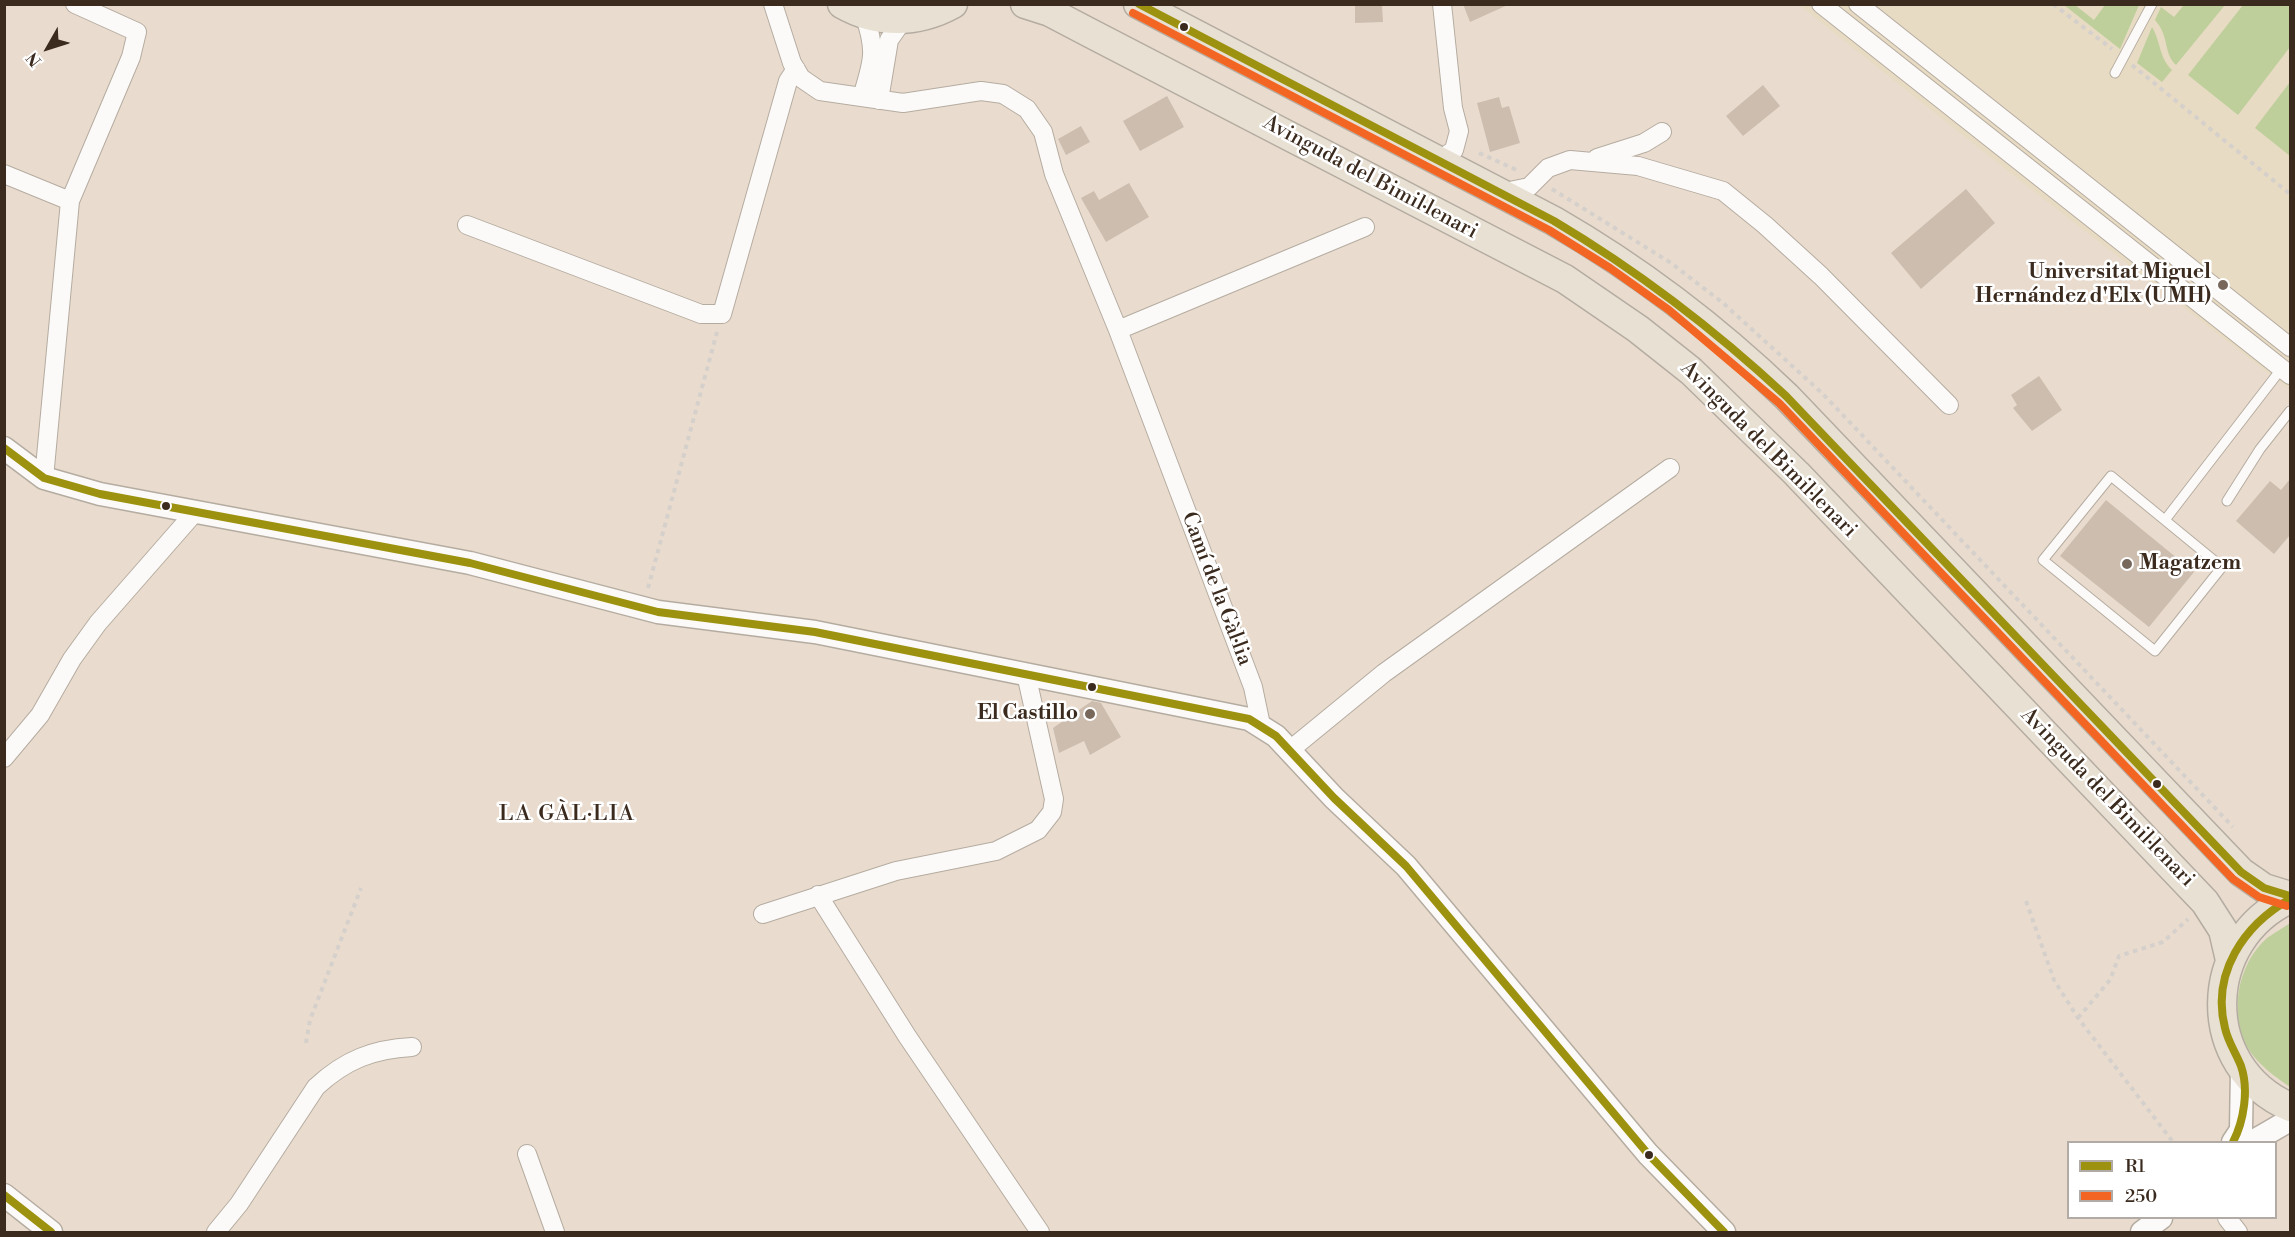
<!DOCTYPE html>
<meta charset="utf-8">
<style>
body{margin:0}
#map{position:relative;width:2295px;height:1237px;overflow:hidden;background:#e9dcce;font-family:"Libre Bodoni",serif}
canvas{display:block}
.frame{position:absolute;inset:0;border:6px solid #3b2a1e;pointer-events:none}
.legend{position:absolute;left:2067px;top:1141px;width:210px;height:78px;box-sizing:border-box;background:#fff;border:2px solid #b1aaa5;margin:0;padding:8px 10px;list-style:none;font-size:18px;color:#3b2a1e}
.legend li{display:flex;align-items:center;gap:12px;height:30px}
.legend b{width:30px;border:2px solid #b1aaa5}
.north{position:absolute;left:18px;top:18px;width:60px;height:60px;-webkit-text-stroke:4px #fff;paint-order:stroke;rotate:231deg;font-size:16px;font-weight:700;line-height:24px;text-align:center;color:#3b2a1e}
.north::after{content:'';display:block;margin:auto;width:21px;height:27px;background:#3b2a1e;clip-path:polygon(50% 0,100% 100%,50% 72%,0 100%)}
</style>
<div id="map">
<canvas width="2295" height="1237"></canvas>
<div class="frame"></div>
<ul class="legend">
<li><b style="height:8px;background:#9d9210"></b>R1</li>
<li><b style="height:8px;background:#f26522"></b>250</li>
</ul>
<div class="north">N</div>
</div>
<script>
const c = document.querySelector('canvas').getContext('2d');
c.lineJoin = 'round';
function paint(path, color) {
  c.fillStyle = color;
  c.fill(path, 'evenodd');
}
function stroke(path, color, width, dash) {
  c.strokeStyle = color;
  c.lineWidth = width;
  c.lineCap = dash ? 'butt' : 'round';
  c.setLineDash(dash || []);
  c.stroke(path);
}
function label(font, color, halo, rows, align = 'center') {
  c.font = font + ' "Libre Bodoni",serif';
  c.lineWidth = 5;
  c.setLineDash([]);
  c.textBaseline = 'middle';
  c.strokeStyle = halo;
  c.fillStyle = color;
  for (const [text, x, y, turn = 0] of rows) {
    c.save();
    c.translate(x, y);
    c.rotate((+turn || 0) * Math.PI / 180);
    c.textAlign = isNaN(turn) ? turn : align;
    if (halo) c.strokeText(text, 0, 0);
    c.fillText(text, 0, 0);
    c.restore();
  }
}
paint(new Path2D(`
 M1799,5h491v385l-271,-210z`), '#e8dbc3');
paint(new Path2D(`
 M2064,5h11l19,15 11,-15h34l-19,44z
 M2184,5h41l-49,60c-13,-12 -6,-28 -21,-45l6,-13 13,10z
 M2243,5h47v42l-52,68 -50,-40z
 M2152,27c9,15 7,31 20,43l-10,12 -25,-19z
 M2290,82v74l-35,-28z
 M2290,923v164c-16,-11 -30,-21 -41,-37 -21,-34 -12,-86 18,-112 7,-5 16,-10 23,-15z`), '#becf9b');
paint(new Path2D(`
 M1355,4h27l1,18 -28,1z
 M1463,4h47l-40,18z
 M1763,85l17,21 -37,30 -17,-20z
 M1167,96l17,31 -44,24 -17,-30z
 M1499,97l3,11 7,-2 11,37 -30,9 -13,-49z
 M1081,126l9,16 -24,13 -8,-16z
 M1129,183l20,34 -43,25 -25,-44 13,-7 5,9z
 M1966,189l29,34 -74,66 -30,-36z
 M2039,376l23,34 -30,21 -19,-23 4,-3 -6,-10z
 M2290,479v56l-16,19 -38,-33 34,-40 11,9z
 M2106,500l88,72 -45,55 -89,-71z
 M1092,701l9,2 20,34 -31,18 -6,-14 -25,12 -6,-25z`), '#ccbdaf');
const service = new Path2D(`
 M2115,73l37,-69
 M2111,476l111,91 -67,84 -112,-91z
 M2227,501l33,-52 30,-38
 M2165,520l117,-152`);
const minor = new Path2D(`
 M773,4l19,59 9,15 19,13 83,12 78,-12 22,3 24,15 16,23 11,42 64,156 135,357 8,38
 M1821,4l469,371
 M1858,4l432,343
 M862,97c11,-37 15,-45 2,-83
 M879,100l10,-60 14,-20
 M1597,158l47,-15 18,-11
 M1438,161l16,-11 5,-19 -6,-23 -11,-104
 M4,174l66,27
 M1500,193l29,-6 19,-19 22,-8 68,6 85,25 42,34 56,51 128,129
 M467,225l234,89h21l66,-233 8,-12
 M1118,330l247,-103
 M44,478l26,-277 61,-144 6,-25 -62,-28
 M1290,750l94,-77 286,-205
 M4,758l36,-43 32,-56 26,-36 98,-112
 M818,895l89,141 133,196
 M763,914l133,-43 100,-20 42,-21 14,-18 2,-13 -28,-125
 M527,1154l28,78
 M2227,1218l11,14
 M216,1232l23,-28 77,-117c29,-27 57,-38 96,-40`);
const tertiary = new Path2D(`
 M4,448l40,30 56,16 370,69 188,49 157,20 434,87 27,17 58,62 72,68 242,288 76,78
 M2233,1142l8,-12 1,-61
 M2252,1142l38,-22
 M4,1195l47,37
 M2142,1232l19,-14`);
const primary = new Path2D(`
 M842,4c35,20 75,20 111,0
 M1025,4l25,8 42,22 473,245 73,50 53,42 106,103 408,428 18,28 7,30
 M1138,4l416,217c85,49 161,107 232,175l455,476 23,16 26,8
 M2290,899c-89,41 -92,168 0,208`);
stroke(service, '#b5aca1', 11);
stroke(minor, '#b5aca1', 20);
stroke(tertiary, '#b5aca1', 25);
stroke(primary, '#b5aca1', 31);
stroke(new Path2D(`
 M2053,4l59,45
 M2132,65l158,129
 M1479,153l40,18
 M1552,189l119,74 52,40 100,91 410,433
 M648,588l69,-256
 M2026,901l28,79 24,38 95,124
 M2078,1018l32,-38 9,-24 44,-14 25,-23
 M306,1043l4,-23 51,-132`), '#d5d0cb', 4, [4.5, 4.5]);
stroke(service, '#fcfaf8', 9);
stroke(minor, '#fcfaf8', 18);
stroke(tertiary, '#fcfaf8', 22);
stroke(primary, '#e7e0d3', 28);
stroke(new Path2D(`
 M1139,4l415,217c84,50 160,108 232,175l455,476 23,16 26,8
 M4,448l40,30 56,16 370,69 188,49 157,20 434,87 27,17 58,62 72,68 242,288 76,78
 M2233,1142c11,-21 16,-53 8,-76 -5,-13 -13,-24 -16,-38 -14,-55 19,-103 65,-129
 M4,1195l47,37`), '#9d9210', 8);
stroke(new Path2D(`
 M1133,13l416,217 61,38 59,42 110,93 454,476 26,18 28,9`), '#f26522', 8);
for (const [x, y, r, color] of [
 [1184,27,5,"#3b2a1e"],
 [2223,285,6,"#78685c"],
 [166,506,5,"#3b2a1e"],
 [2127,564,6,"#78685c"],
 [1092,687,5,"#3b2a1e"],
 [1090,714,6,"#78685c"],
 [2157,784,5,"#3b2a1e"],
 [1649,1155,5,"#3b2a1e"]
]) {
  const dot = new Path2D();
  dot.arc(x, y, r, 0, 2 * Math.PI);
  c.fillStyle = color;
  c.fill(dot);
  stroke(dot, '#fff', 2);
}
label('21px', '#3b2a1e', '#fff', [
 ["Avinguda del Bimil·lenari",1370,178,28],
 ["Avinguda del Bimil·lenari",1768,450,45],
 ["Camí de la Gàl·lia",1216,589,69],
 ["Avinguda del Bimil·lenari",2107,798,46]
]);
label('bold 21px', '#3b2a1e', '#fff', [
 ["Universitat Miguel",2211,273],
 ["Hernández d'Elx (UMH)",2211,297],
 ["Magatzem",2139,564,"left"],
 ["El Castillo",1078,714]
], 'right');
c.letterSpacing = '1.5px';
label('22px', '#3b2a1e', '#fff', [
 ["LA GÀL·LIA",567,815]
]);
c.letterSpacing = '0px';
</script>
